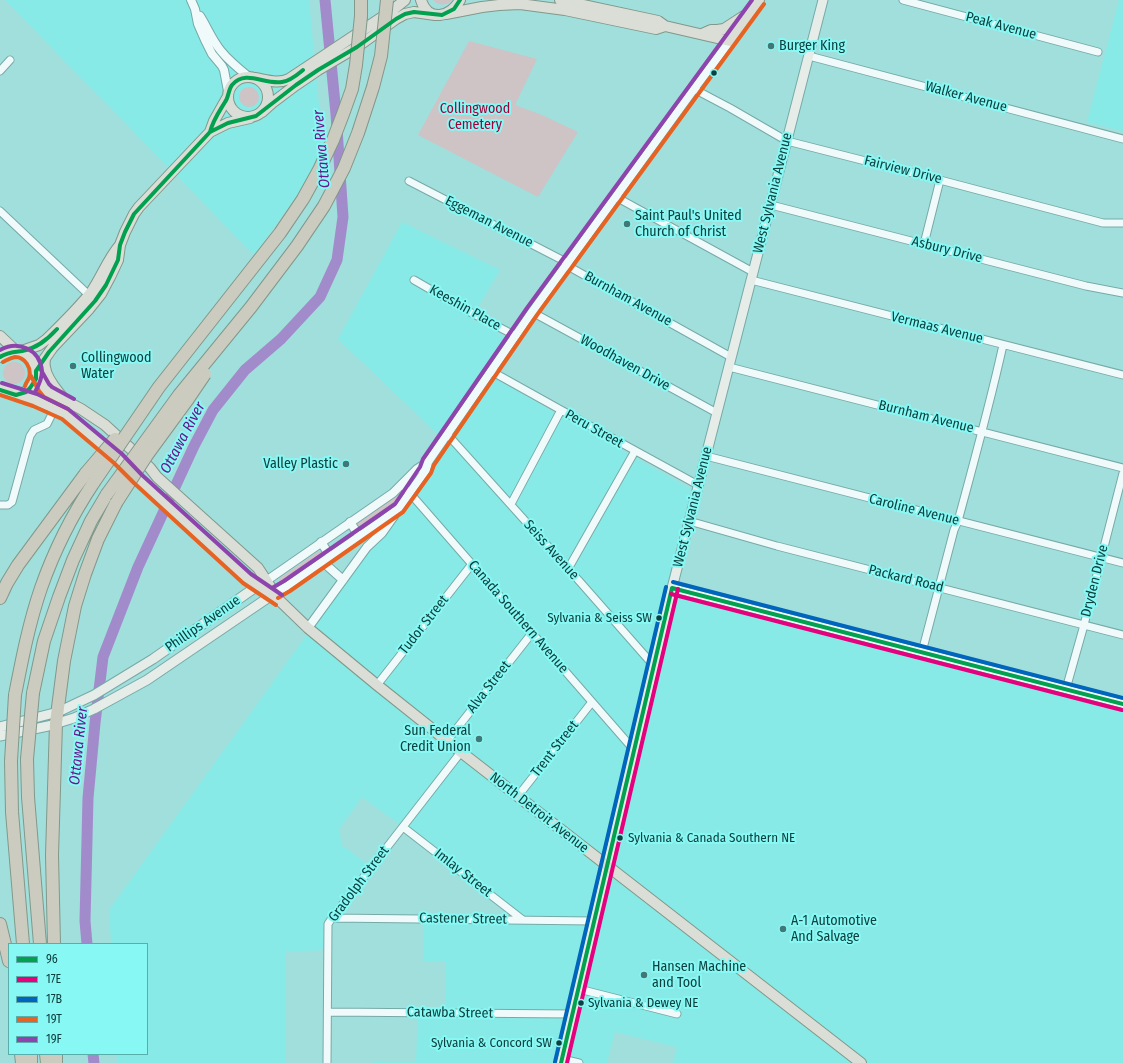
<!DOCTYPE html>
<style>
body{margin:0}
#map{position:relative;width:1123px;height:1063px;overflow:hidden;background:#a1dfdc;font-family:"Fira Sans Condensed",sans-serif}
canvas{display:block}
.legend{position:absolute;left:8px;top:943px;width:140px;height:112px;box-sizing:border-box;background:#88f8f4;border:1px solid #57aeab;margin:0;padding:5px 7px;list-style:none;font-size:12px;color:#0d403e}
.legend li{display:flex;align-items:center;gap:8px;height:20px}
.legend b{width:20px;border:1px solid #57aeab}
</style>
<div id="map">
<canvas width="1123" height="1063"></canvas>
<ul class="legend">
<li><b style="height:5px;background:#01a150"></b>96</li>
<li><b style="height:5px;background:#e5007d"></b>17E</li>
<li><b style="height:5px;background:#0065bd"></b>17B</li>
<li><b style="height:5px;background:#e76323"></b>19T</li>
<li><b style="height:5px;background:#8e44ad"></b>19F</li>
</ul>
</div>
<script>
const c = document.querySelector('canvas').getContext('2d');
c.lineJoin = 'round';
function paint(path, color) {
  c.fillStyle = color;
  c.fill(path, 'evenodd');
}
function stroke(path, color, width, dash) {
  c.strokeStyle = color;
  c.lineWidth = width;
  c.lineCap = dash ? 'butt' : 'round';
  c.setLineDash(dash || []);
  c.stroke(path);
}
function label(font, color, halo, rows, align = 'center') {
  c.font = font + ' "Fira Sans Condensed",sans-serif';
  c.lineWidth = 4;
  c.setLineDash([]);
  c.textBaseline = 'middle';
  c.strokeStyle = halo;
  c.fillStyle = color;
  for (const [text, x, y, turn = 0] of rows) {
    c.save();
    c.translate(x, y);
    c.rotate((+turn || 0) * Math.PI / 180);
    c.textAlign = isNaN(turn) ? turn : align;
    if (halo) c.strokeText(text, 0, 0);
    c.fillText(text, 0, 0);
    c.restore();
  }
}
paint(new Path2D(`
 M5,0h304l15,157 -70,98z
 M1119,0h4v131l-36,-9z
 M402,222l98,48 -29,49 35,18 -23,35 208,117 -26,103 458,117v354h-450l4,-16 -62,-15 -8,31h-235l1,-1h43l2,-55h27v-45h-22l1,-41 98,-1 -119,-93 -41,-30 -23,32 3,16 25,19 -42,57v29l-40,2v111h-168v-9h30v-110h-36l-2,-34 301,-419 37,-48 -109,-104z`), '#88eae6');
paint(new Path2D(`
 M433,0h19c-6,6 -13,6 -19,0z
 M469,41l68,18 -22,46 27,10 36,17 -40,65 -120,-62z
 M239 97a10 10 0 1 1 20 0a10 10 0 1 1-20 0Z
 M3 373a11 11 0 1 1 22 0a11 11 0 1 1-22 0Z
 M403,492h1l1,2c-8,10 -23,26 -35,31 -5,2 -10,2 -16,0l43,-32z
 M319,551l3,1 -1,3c-9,7 -29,29 -41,27l-1,-4h1z`), '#cec3c5');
stroke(new Path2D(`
 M87,944l-2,-23 3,-123 7,-75 8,-66 35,-90 56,-121 19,-36 32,-40 36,-31 39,-42 17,-37 6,-43 -7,-103 -11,-114
 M93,1054l1,9`), '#a28bcb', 11);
const minor = new Path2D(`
 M903,0l195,52
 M809,56l314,83
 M0,71l10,-11
 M694,89l36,19 57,33 153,39 163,43h20
 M409,181l159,82
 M616,197l137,75
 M771,205l315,81 37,7
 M0,211l91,86
 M924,244l16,-64
 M566,265l165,92
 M414,280l52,30 50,26
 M751,280l372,95
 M532,312l185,101
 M729,367l394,101
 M491,371l70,39 137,75
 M448,435l133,148 73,83
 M706,456l417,107
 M402,484l232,266
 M511,504l50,-94
 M0,505h8l4,-3 18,-66 4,-6 13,-6 5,-10
 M689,521l88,25 346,89
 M568,569l67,-118
 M922,652l32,-122 4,-9c16,-59 32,-117 45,-176
 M377,685l95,-121
 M1066,689l18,-64 39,-152
 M447,741l85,-108
 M518,796l74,-94
 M403,827l120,93
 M332,918l262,3
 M579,989l98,25
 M328,1012l245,2
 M562,1059l17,4
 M327,1063l1,-139 4,-6 129,-166`);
const tertiary = new Path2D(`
 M191,0l4,9 3,15 7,16 7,14 10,12 2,4 4,21
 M200,16c7,11 12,24 21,35 8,10 18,18 28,26
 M350,522l9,14
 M321,542l9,14
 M323,562l20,18
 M266,581l127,-88 24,-24 11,-7
 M672,588l451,116
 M275,593l12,-7 96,-66 16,-12 27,-38 2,-8 104,-150 162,-223 36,-48
 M308,628l59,-81 15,-14 12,-17`);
const secondary = new Path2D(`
 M0,727l58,-15 36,-17 59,-36 110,-77
 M0,736l48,-10 26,-8 20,-9 53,-29 128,-87
 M561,1063l111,-475 151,-588`);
const primary = new Path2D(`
 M421,0c7,23 30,17 39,0
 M560,0l98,21 7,5 65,15 29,-41
 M446,14l36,-7 17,-2 21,-1 45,6 91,19 9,-3
 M702,34l9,-4h6l7,-1 20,-13
 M228 97a20 20 0 1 1 40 0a20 20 0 1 1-40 0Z
 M255,78c12,2 23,6 34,1l101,-67 15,-12
 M262,112l10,-9 24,-18 22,-15 39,-23 39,-28 9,-5 9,-2 21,3
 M210,132l4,-11 13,-23
 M0,336l17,16
 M19,352l20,-7 8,-6c15,-15 32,-31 45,-48 10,-15 16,-32 28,-46
 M0,357c29,-24 56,30 16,38
 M45,358c0,3 -1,6 0,9 1,12 12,23 18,31
 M36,371l17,-24 36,-38 12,-15 9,-17 8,-17 2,-15 5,-13 9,-18 5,-7 71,-75 18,-9 22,-5
 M36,373l8,15 4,4 16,8 17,9 24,16 26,24 19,19 7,9 101,91 19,29
 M0,389l35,11 21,9 9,5 53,45 20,20 109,100 32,21 29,28 69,57 84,67 400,311`);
const motorway = new Path2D(`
 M361,16v-16
 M0,598l7,-15 11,-18 68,-92
 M33,693l11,-52 15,-44 14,-37 18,-39 16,-27
 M15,695c7,-36 14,-72 26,-107 13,-37 31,-73 53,-106
 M27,759l1,38 12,147
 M11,761l1,51 11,132
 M0,924l9,37
 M54,944l-2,-89 4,-132 8,-62 11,-55 10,-32 13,-35 18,-36
 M21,1054l1,9
 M31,1054v9
 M46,1054l1,9
 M56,1063v-9`);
stroke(minor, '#76aaa8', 9);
stroke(tertiary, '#76aaa8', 10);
stroke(secondary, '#76aaa8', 11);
stroke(primary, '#81988a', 12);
stroke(motorway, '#81988a', 14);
stroke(minor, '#f1fafa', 7);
stroke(tertiary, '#f1fafa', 8);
stroke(secondary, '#e6ede8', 9);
stroke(primary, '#daded6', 10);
stroke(motorway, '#cbccbf', 12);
const motorwayBridge = new Path2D(`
 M86,473l29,-34
 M94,482l65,-95 121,-154 23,-34 16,-29 14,-30 10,-26 9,-25 4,-24 5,-49
 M107,494l72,-99 72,-88 46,-61 27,-40 20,-38 14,-35 15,-46 8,-31 6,-56
 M116,503l31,-48 41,-56 17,-25
 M27,759l6,-66
 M11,761l4,-66`);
stroke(motorwayBridge, '#81988a', 14, []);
stroke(motorwayBridge, '#cbccbf', 12);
stroke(new Path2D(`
 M210,132c3,-12 9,-20 15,-30 4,-5 3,-12 7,-17 14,-16 32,0 50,-3 8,-1 15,-7 21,-12
 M0,357c7,-5 14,-5 22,-6 15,-3 25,-11 35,-22
 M0,390l16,5 10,-3 4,-4 6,-9v-8l13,-19 46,-51 11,-16 12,-25 2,-15 5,-13 9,-18 76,-82 18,-9 28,-7 40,-31 22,-15 39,-23 39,-28 9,-5 9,-2 28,3 12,-6 6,-9
 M561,1063l111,-475 451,116`), '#01a150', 4);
stroke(new Path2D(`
 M671,594l451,116
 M567,1063l111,-474`), '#e5007d', 4);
stroke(new Path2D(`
 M673,582l450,116
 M555,1062l111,-475`), '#0065bd', 4);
stroke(new Path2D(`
 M3,362c4,-2 7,-4 12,-5 10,0 17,11 14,21 -1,2 -3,5 -4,8
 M31,376l8,15 5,6 24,12
 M0,395l33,11 29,13 52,44 20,20 109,100 33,22
 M278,598l12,-7 113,-79 28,-39 3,-8 103,-150 227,-311`), '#e76323', 4);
stroke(new Path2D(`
 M0,350c18,-10 40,-1 42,21 0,8 -3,14 -7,21
 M41,370l8,14 3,3 22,12
 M2,383l35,11 31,15 54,45 20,21 109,99 31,21
 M272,588l12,-7 111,-77 25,-37 3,-8 104,-151 225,-308`), '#8e44ad', 4);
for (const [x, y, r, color] of [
 [771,46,4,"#417875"],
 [714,73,3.5,"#0d403e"],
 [627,224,4,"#417875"],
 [73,366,4,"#417875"],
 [346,464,4,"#417875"],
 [659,618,3.5,"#0d403e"],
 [479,739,4,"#417875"],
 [620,838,3.5,"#0d403e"],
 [783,929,4,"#417875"],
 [644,975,4,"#417875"],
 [581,1003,3.5,"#0d403e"],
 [559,1043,3.5,"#0d403e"]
]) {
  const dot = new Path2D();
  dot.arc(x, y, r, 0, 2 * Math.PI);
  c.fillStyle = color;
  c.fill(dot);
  stroke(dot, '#88f8f4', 1.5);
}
label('13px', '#0d403e', '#88f8f4', [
 ["Sylvania & Seiss SW",652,618],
 ["Sylvania & Canada Southern NE",628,838,"left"],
 ["Sylvania & Dewey NE",588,1003,"left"],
 ["Sylvania & Concord SW",552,1043]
], 'right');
label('14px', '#0d403e', '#88f8f4', [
 ["Peak Avenue",1001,26,15],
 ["Walker Avenue",966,97,15],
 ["Fairview Drive",903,170,14],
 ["West Sylvania Avenue",773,193,-76],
 ["Eggeman Avenue",489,222,27],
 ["Asbury Drive",947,250,14],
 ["Burnham Avenue",628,299,29],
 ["Keeshin Place",465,308,29],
 ["Vermaas Avenue",937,328,14],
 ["Woodhaven Drive",625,363,29],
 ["Burnham Avenue",926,417,14],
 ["Peru Street",594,429,29],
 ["West Sylvania Avenue",693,507,-76],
 ["Caroline Avenue",914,510,14],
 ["Seiss Avenue",551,550,48],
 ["Packard Road",906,579,14],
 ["Dryden Drive",1095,581,-76],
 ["Canada Southern Avenue",518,617,49],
 ["Phillips Avenue",203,624,-35],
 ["Tudor Street",424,625,-52],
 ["Alva Street",489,687,-52],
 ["Trent Street",555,749,-52],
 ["North Detroit Avenue",539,813,38],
 ["Imlay Street",463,873,38],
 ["Gradolph Street",359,884,-53],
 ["Castener Street",463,919,1],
 ["Catawba Street",450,1013,1]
]);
label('14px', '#0d403e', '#88f8f4', [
 ["Burger King",779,46],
 ["Saint Paul's United",635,216],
 ["Church of Christ",635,232],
 ["Collingwood",81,358],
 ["Water",81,374],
 ["Valley Plastic",338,464,"right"],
 ["Sun Federal",471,731,"right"],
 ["Credit Union",471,747,"right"],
 ["A-1 Automotive",791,921],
 ["And Salvage",791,937],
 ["Hansen Machine",652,967],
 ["and Tool",652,983]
], 'left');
label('14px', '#9f0138', '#88f8f4', [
 ["Collingwood",475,109],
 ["Cemetery",475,125]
]);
label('italic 15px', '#68188b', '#88f8f4', [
 ["Ottawa River",322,149,-95],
 ["Ottawa River",183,438,-62],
 ["Ottawa River",79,746,-84]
]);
</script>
